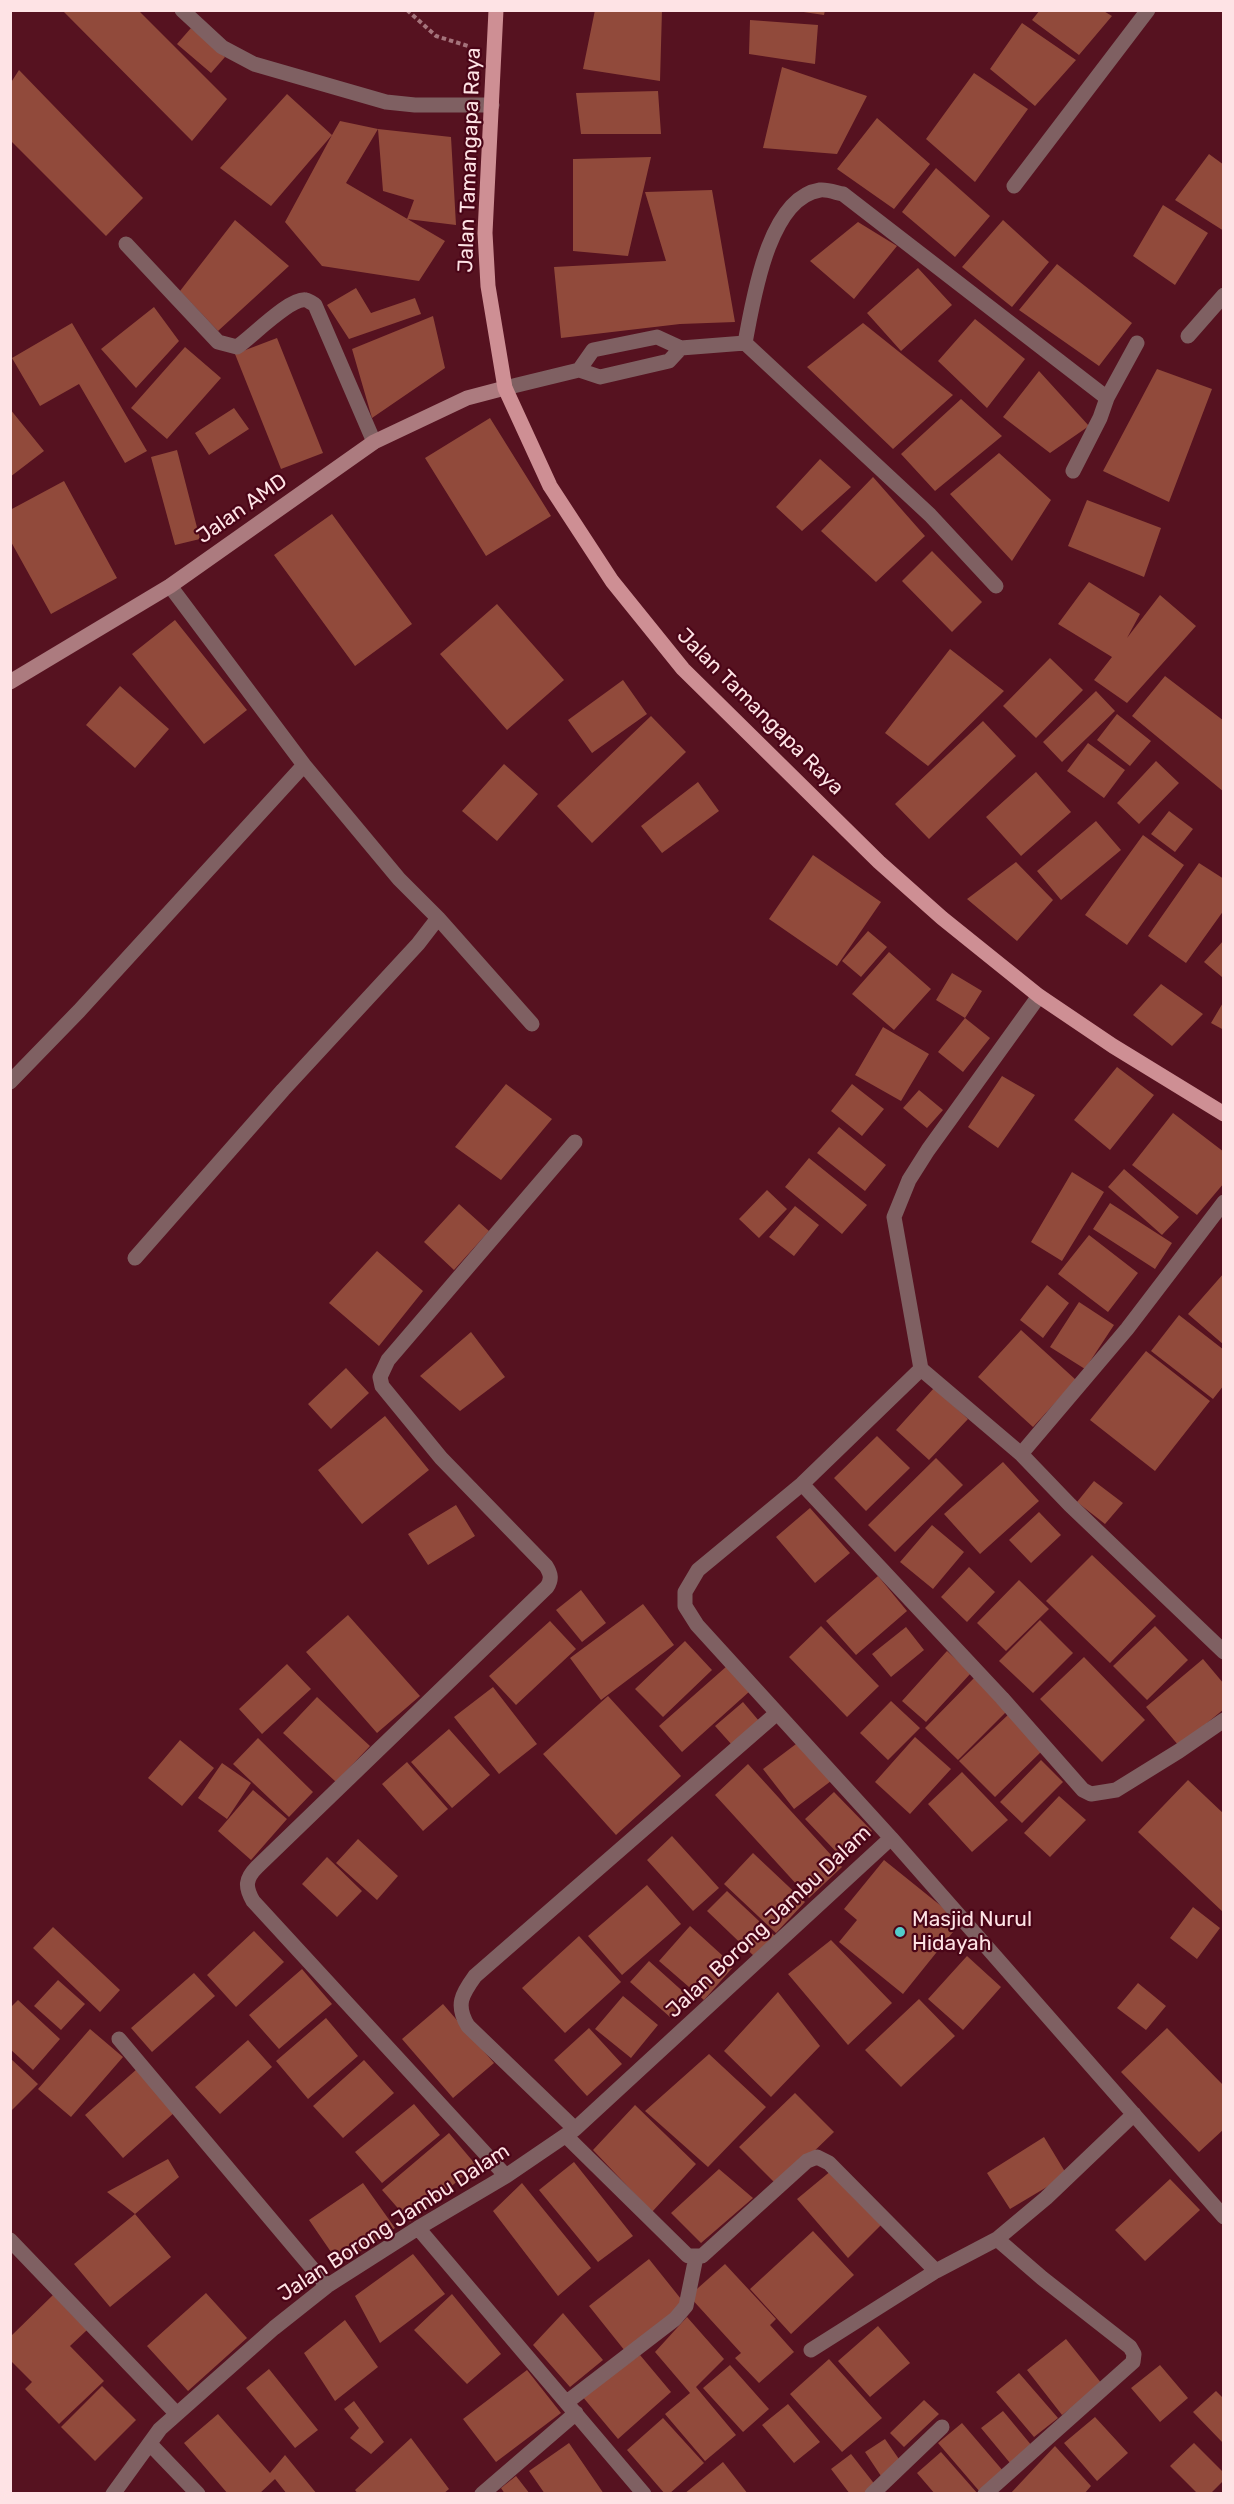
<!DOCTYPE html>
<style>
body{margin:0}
#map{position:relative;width:1234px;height:2504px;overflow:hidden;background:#561220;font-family:Rubik,sans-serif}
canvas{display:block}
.frame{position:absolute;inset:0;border:12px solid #fee3e5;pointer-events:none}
</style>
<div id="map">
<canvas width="1234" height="2504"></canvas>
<div class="frame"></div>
</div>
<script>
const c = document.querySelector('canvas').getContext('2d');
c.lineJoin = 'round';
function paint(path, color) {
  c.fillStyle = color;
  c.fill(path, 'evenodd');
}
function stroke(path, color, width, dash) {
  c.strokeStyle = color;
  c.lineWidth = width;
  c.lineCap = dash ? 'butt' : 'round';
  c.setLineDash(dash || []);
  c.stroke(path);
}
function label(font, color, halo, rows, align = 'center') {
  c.font = font + ' Rubik,sans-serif';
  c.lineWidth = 4.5;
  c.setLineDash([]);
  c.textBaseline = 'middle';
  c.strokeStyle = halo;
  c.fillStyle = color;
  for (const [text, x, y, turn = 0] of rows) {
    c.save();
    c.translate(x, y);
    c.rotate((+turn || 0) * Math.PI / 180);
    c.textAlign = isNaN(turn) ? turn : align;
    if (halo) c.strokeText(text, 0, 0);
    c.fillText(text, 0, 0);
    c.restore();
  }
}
paint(new Path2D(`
 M62,10h76l89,89 -35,42z
 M595,10h67l-2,71 -77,-12z
 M790,10h35l-1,5z
 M1040,10h62l10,6 -33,39 -47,-35z
 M750,20l68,5 -3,39 -66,-10z
 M1022,23l54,37 -41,46 -45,-37z
 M191,28l34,29 -14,16 -34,-29z
 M782,67l85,29 -30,58 -74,-6z
 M19,70l124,128 -37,38 -96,-96v-56z
 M974,73l54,36 -53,73 -49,-43z
 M658,91l3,43h-80l-5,-41z
 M287,94l45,41 8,-14 38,8 -32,54 99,58 -26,40 -97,-15 -37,-44 47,-87 -61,71 -51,-38z
 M877,118l53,46 -36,45 -57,-40z
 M378,129l73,8 5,88 -49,-6 7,-19 -31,-9z
 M1209,154l15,11v66l-49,-31z
 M651,157l-23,99 -55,-5v-92z
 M936,168l54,48 -35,41 -53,-45z
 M712,190l23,132 -55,2 -119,14 -7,-71 112,-6 -21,-69z
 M1163,205l45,28 -33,52 -42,-29z
 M235,220l54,46 -71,65 -38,-40z
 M1003,220l46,42 -37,45 -50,-40z
 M858,222l39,24 -43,53 -44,-38z
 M1057,264l75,59 -33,43 -80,-56z
 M918,268l34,37 -51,46 -34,-38z
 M356,288l15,25 44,-15 6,16 -72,25 -22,-34z
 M154,307l25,34 -43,47 -35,-39z
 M433,316l12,52 -73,50 -20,-69z
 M975,319l50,40 -38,49 -49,-47z
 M72,323l75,128 -22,12 -46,-79 -39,22 -28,-48z
 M863,323l90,72 -60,54 -86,-82z
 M277,338l46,115 -42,16 -46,-115z
 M185,347l36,31 -54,61 -36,-31z
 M1157,369l55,20 -43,113 -66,-31z
 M1039,371l50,55 -39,27 -47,-36z
 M961,399l41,37 -67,55 -34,-37z
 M234,408l15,21 -40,26 -14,-22z
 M10,409l34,42 -34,26z
 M490,418l61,98 -65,40 -61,-98z
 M177,450l23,89 -25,6 -24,-88z
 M999,453l52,47 -39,61 -62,-67z
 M820,459l31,28 -49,44 -26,-24z
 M873,477l52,59 -49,46 -55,-51z
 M64,481l53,97 -66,36 -41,-74v-30z
 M1087,500l74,28 -17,49 -76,-31z
 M332,514l80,110 -57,42 -81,-111z
 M932,551l50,51 -30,30 -50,-51z
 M1089,582l51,32 -13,24 33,-43 36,31 -69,77 -33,-23 18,-23 -54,-33z
 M497,604l67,76 -57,50 -67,-76z
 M175,620l72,90 -43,34 -72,-90z
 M950,649l54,42 -76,75 -43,-33z
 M1050,658l33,32 -47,48 -33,-32z
 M1165,676l59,45v71l-92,-76z
 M623,680l24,34 -55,39 -24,-33z
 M120,686l49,43 -34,39 -49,-43z
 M1096,691l19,20 -53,51 -19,-20z
 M1117,714l34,27 -21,25 -33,-26z
 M651,716l35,36 -94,91 -35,-37z
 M983,721l33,35 -87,83 -34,-35z
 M1088,743l37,27 -21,28 -37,-27z
 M1156,761l23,22 -40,41 -22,-21z
 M504,764l34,30 -41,47 -35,-30z
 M1036,772l35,40 -50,44 -35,-39z
 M698,782l21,29 -57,42 -21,-27z
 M1169,811l24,18 -18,23 -24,-18z
 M1096,821l25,29 -60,50 -24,-29z
 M1143,835l41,30 -57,80 -42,-30z
 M813,855l68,47 -44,64 -68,-47z
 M1016,862l37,38 -36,41 -50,-42z
 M1199,863l25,16v31l-38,53 -38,-27z
 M868,931l19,16 -26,30 -19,-16z
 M1224,940v36l-2,1 -18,-15z
 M889,952l42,37 -37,41 -42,-36z
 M952,973l30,18 -17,27 -29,-18z
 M1161,984l42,30 -31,32 -39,-31z
 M1224,1001v29l-13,-7z
 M965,1018l25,20 -27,34 -25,-20z
 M883,1027l46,27 -28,47 -46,-26z
 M1117,1067l37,28 -44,55 -36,-30z
 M1002,1076l33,19 -37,53 -30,-21z
 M506,1084l46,35 -51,61 -46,-33z
 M852,1084l32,25 -22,27 -31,-25z
 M919,1090l24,20 -16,18 -24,-20z
 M1173,1113l51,39v31l-27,32 -65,-50z
 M839,1127l47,38 -21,26 -48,-38z
 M809,1158l58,47 -25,29 -57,-47z
 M1124,1169l55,48 -17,18 -54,-48z
 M1072,1172l32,20 -42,69 -31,-19z
 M767,1190l20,19 -28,29 -20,-19z
 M1110,1203l62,40 -17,26 -62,-40z
 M459,1204l30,27 -35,39 -30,-28z
 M795,1206l24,19 -25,31 -25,-19z
 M1089,1235l49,38 -30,39 -50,-38z
 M377,1251l46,40 -44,55 -50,-43z
 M1224,1273v72l-36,-31z
 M1047,1285l22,18 -26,35 -23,-18z
 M1079,1302l35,23 -29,44 -35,-22z
 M1179,1315l45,35v35l-11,14 -62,-48z
 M1021,1330l55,50 -43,47 -55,-50z
 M471,1332l34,45 -45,34 -40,-35z
 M1146,1351l64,50 -55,70 -65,-51z
 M346,1368l23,25 -38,36 -23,-25z
 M934,1388l34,31 -39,41 -33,-30z
 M385,1416l44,54 -67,54 -44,-54z
 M877,1436l33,32 -44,43 -32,-33z
 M936,1458l27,27 -68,67 -27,-27z
 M1003,1462l36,39 -59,53 -36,-40z
 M1094,1481l29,22 -18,21 -28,-22z
 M456,1505l19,31 -47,29 -20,-31z
 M810,1508l40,45 -35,30 -39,-46z
 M1039,1512l22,23 -30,28 -22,-23z
 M932,1525l32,27 -31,37 -33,-27z
 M1092,1555l64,61 -46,47 -64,-62z
 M969,1567l26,25 -28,30 -26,-25z
 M878,1576l29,35 -51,44 -30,-34z
 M1019,1580l30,29 -43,42 -29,-28z
 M581,1590l25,33 -24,19 -26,-32z
 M643,1604l31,41 -73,55 -31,-42z
 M348,1615l72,81 -43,37 -71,-81z
 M1040,1620l33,33 -40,40 -34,-32z
 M550,1621l26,28 -60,56 -27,-29z
 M821,1626l58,60 -32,31 -58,-60z
 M1155,1626l33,34 -41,40 -34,-34z
 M906,1627l18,23 -33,27 -19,-23z
 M685,1641l27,29 -49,47 -28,-28z
 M947,1651l24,22 -45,49 -24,-21z
 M1084,1657l61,63 -43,42 -62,-63z
 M1203,1659l21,25v25l-45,37 -33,-39z
 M287,1664l24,25 -49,45 -23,-25z
 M727,1666l23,25 -68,61 -23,-26z
 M976,1676l33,33 -51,51 -33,-32z
 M493,1687l44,57 -38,30 -45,-57z
 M608,1696l73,80 -65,59 -73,-81z
 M317,1697l53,49 -34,36 -53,-49z
 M891,1701l29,27 -32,32 -28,-27z
 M743,1702l16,19 -27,24 -17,-19z
 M1010,1713l35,35 -50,49 -36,-36z
 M449,1729l41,46 -38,33 -41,-46z
 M915,1737l36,32 -41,45 -35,-32z
 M258,1738l55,54 -24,25 -56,-53z
 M180,1740l34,28 -32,38 -34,-28z
 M800,1741l31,40 -37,28 -31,-40z
 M1041,1760l22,22 -41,41 -22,-21z
 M407,1762l41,47 -25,22 -41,-47z
 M222,1763l29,20 -24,36 -29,-21z
 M748,1764l94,103 -33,31 -94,-103z
 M962,1772l46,48 -36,32 -44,-48z
 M1188,1780l36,34v99l-86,-81z
 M253,1790l34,29 -36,41 -33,-29z
 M834,1792l38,39 -29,28 -38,-40z
 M1059,1796l27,24 -36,37 -26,-24z
 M672,1836l47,52 -26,23 -46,-51z
 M358,1839l40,37 -21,24 -41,-37z
 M753,1853l52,49 -29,31 -52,-49z
 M327,1857l35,34 -25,26 -35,-33z
 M884,1860l77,62 -58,72 -64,-52 18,-22 -13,-11z
 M647,1885l34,39 -59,51 -34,-39z
 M727,1891l48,45 -20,21 -48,-46z
 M1193,1907l27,21 -23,31 -27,-21z
 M690,1926l44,40 -30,34 -45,-39z
 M53,1927l67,63 -20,22 -67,-64z
 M254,1931l30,31 -48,45 -29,-32z
 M579,1936l42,46 -56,51 -43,-45z
 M831,1940l61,63 -44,42 -60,-71z
 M967,1956l34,31 -38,43 -35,-31z
 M649,1961l39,35 -18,21 -40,-35z
 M302,1969l30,35 -53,45 -30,-34z
 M194,1973l21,23 -63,56 -21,-24z
 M58,1980l27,24 -24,26 -27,-24z
 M1138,1983l28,23 -20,24 -29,-22z
 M778,1992l42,54 -49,51 -47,-46z
 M623,1996l35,29 -27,33 -36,-29z
 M919,1999l36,37 -54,51 -36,-37z
 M18,2000l42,39 -27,31 -23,-21v-41z
 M443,2004l51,59 -41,35 -51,-59z
 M326,2018l32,38 -50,43 -32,-38z
 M589,2028l33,36 -35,32 -33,-36z
 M1167,2028l57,58v43l-25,23 -78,-80z
 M90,2029l33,28 -52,60 -33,-28z
 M248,2040l24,27 -52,47 -25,-27z
 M709,2054l57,53 -58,60 -63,-56z
 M10,2058l28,26 -28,28z
 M364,2060l30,33 -51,45 -30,-32z
 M137,2069l38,43 -52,46 -38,-43z
 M795,2093l39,39 -56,54 -39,-39z
 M414,2104l26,31 -58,48 -27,-31z
 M635,2105l61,59 -44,48 -59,-62z
 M449,2133l27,32 -66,57 -28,-32z
 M1044,2137l23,38 -57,34 -23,-36z
 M168,2159l11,18 -44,37 36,43 -61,50 -36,-43 61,-50 -28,-22z
 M574,2162l59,74 -35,26 -59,-72z
 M719,2169l34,29 -52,45 -30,-30z
 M832,2170l53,51 -37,37 -51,-59z
 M1170,2179l30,31 -55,51 -30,-31z
 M363,2183l32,45 -55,37 -31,-45z
 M522,2183l69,85 -33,28 -65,-85z
 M813,2231l41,44 -63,59 -41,-45z
 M413,2254l32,40 -65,49 -25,-47z
 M649,2259l36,45 -60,47 -36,-45z
 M725,2264l51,55 -6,6 24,27 -35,31 -24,-25 6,-5 -52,-57z
 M206,2293l41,45 -59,53 -41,-45z
 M452,2294l49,60 -34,30 -53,-54z
 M53,2295l34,35 -17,16 34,35 -45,43 -34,-35 7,-7 -22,-22v-23z
 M563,2313l40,47 -33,27 -37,-42z
 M687,2317l37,42 -28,28 40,48 -31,26 -40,-47 25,-21 -35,-41z
 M345,2320l33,47 -43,34 -31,-48z
 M878,2326l32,37 -40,34 -32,-36z
 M1066,2339l36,45 -40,31 -35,-45z
 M640,2355l31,37 -53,47 -36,-43z
 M829,2359l53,59 -40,34 -52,-58z
 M730,2365l39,44 -26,23 -40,-44z
 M1160,2365l28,33 -28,24 -29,-34z
 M269,2369l49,61 -23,18 -49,-60z
 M527,2370l34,43 -65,49 -33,-43z
 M1019,2373l39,45 -24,19 -38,-45z
 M102,2386l34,34 -41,41 -34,-34z
 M1216,2391l8,8v45l-31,-32z
 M924,2400l15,14 -35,33 -14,-14z
 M354,2401l30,41 -13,12 -21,-16 9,-10 -15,-19z
 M788,2404l32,38 -26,21 -32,-38z
 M1003,2411l29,35 -22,17 -29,-35z
 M218,2414l52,59 15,-18 32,39h-30l-12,-15 -16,15h-31l-44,-51z
 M1095,2417l33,36 -31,28 -33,-38z
 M663,2418l41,45 -35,31h-4l-38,-44z
 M962,2423l42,49 -24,20 -42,-49z
 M411,2438l38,51 -6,5h-85l-3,-4z
 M885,2439l16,23 -20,14 -16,-24z
 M569,2443l35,51h-59l-16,-23z
 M1194,2443l30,30v7l-14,14h-12l-28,-28z
 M1055,2446l36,40 -7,8h-74z
 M941,2452l37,42h-43l-18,-21z
 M851,2454l25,32 -10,8h-16l-19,-25z
 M723,2462l25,32h-64z
 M516,2476l14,18h-25l-4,-6z`), '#914a3b');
stroke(new Path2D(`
 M407,10l29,26 32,10`), '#a4737b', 4, [4.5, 3]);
stroke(new Path2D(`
 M182,10l40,37 32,17 132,38 29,3h77
 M1014,186l134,-176
 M126,244l92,98 19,5c14,-9 53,-50 69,-47 1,0 8,4 9,5l59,137
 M1188,336l36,-41
 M745,343c8,-42 23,-145 75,-153 7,-1 17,3 23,4l264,204 -7,20 -27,53
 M579,370l14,-20 64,-13 24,11 64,-5 185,172 66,71
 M505,388l74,-18 21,7 69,-16 12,-13
 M1107,398l30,-55
 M438,918l94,106
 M10,1082l69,-71 225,-246
 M135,1258l148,-168 135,-146 20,-26 -39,-39 -95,-114 -134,-179
 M921,1369l-27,-152 15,-37 19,-30 111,-154
 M1021,1454l106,-125 97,-127
 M802,1484l200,214 81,92 8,4 25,-4 63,-39 45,-31
 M891,1838l333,379
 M119,2039l208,247
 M575,2129l-107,-103c-13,-21 -6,-32 7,-50l302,-263
 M566,2136l122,120h14l105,-95 10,-4 12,6 107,108
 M506,2176l-253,-275c-8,-14 -8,-22 4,-34l290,-280c5,-8 4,-13 -1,-21l-105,-108 -59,-72 -2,-9 8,-17 187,-218
 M418,2228l226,266
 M10,2240l166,173
 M811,2350l125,-79 61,-32
 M567,2402l108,-83 11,-13 10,-49
 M150,2444l48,50
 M113,2494l47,-65 114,-101 53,-42 91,-58 88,-52 69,-47 316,-291 -194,-213 -12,-19v-14l13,-22 104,-86 119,-115 100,85 49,51 154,147
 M482,2494l94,-81
 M872,2494l70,-67
 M985,2494l148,-132 1,-8 -4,-7 -88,-69 -45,-39 49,-41 88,-84`), '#7f6062', 15);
stroke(new Path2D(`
 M10,682l160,-96 204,-144 93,-44 38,-10`), '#ac7b7f', 15);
stroke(new Path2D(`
 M496,10l-11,223 3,53 17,102 45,98 62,95 71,88 196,193 63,56 97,78 74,50 111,68`), '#ce8f94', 15);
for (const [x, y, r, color] of [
 [900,1932,6,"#53cdcb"]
]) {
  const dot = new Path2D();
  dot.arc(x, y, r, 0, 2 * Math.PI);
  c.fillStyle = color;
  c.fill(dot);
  stroke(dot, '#4a0517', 2);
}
label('21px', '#fee3e5', '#4a0517', [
 ["Jalan Tamangapa Raya",470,160,-88],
 ["Jalan AMD",242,509,-35],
 ["Jalan Tamangapa Raya",760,712,45],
 ["Jalan Borong Jambu Dalam",769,1922,-43],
 ["Jalan Borong Jambu Dalam",394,2223,-33]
]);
label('21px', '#fee3e5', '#4a0517', [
 ["Masjid Nurul",912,1920],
 ["Hidayah",912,1944]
], 'left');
</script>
